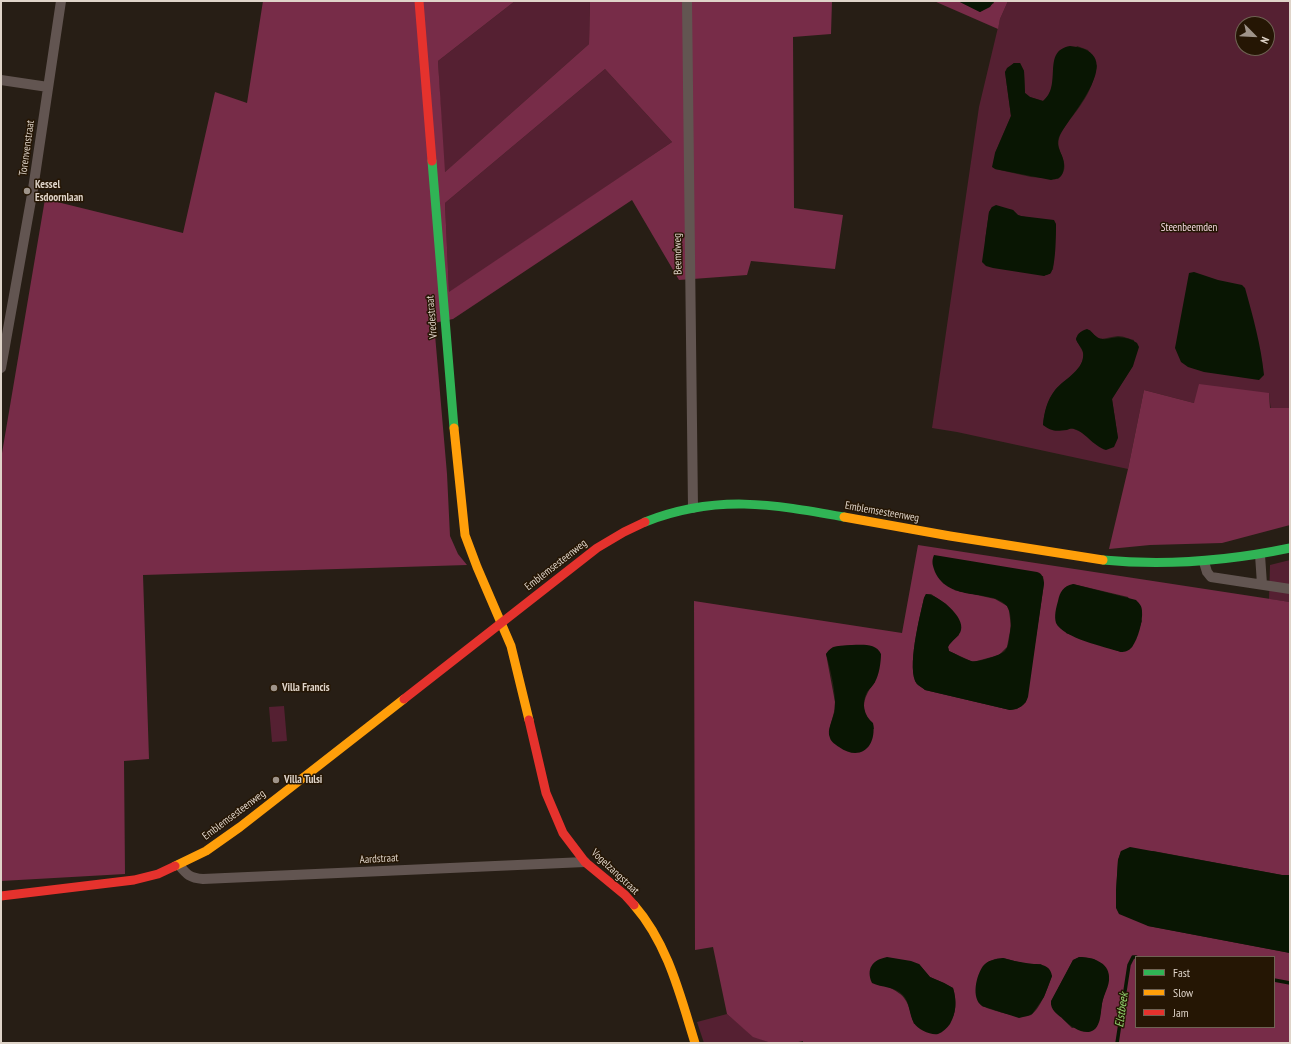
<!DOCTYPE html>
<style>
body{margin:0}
#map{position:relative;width:1291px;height:1044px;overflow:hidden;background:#271e15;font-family:"PT Sans Narrow",sans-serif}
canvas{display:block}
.frame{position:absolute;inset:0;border:2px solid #dfd4c9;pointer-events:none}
.legend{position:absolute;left:1135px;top:956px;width:140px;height:72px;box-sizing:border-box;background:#251604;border:1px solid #6f6253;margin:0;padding:5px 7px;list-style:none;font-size:12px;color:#dfd4c9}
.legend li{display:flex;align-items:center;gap:8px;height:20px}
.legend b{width:20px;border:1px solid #6f6253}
.north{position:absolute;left:1235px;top:16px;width:40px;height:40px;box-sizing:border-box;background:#251604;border:1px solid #6f6253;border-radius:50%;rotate:114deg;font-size:11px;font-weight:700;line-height:16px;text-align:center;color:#dfd4c9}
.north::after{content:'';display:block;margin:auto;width:14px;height:18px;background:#9f948a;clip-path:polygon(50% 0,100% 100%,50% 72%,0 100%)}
</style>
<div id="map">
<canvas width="1291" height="1044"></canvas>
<div class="frame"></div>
<ul class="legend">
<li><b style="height:5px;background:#30b455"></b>Fast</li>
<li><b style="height:5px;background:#ff9f0a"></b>Slow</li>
<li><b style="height:5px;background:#e5322d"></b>Jam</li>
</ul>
<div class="north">N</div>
</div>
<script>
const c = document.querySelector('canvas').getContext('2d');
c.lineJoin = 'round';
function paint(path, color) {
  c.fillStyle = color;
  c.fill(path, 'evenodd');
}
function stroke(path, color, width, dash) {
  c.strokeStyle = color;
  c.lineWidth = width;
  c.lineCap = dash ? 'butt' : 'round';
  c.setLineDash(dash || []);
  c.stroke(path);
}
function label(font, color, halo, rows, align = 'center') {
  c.font = font + ' "PT Sans Narrow",sans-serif';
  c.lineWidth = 3;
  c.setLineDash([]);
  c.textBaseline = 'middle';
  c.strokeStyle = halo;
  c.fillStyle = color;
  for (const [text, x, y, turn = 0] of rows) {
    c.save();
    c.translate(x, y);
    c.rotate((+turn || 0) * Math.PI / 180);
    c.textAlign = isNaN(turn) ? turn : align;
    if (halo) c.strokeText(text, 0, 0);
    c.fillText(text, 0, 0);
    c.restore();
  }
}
paint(new Path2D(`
 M515,1h75l-1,43 -145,129 -6,-112z
 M1008,1h282v494l-18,-74 -3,-28 -75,10 -50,-13 -16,79 -171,-37 -25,-4 47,-321 21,-88zM1243,24h24v24h-24zM1077,46l11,4 9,16c-3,13 -7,26 -15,37 -6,10 -21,26 -23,36 -4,14 15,26 -1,40l-27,-2 -36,-8v-16l16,-37 -6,-44 9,-9h6l4,8 1,22 5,4 13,4c9,-7 10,-16 10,-26zM992,207l21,3 5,5 3,1 35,8 -3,46 -68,-30 4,-28zM1090,330c10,14 15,7 28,6 6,0 11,3 16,4l-1,26 -21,33 6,39 -35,-5 -9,-4 -31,-4c1,-12 4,-23 11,-33 9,-13 31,-20 29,-39 -1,-5 -6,-10 -7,-14l2,-5z
 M605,69l67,73 -223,151 -4,-90z
 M1290,560v42l-21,-3 1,-34z
 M284,706l3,35 -15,1 -3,-35z
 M727,1014l26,22 18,7h-67l-7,-21z`), '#552032');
paint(new Path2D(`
 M263,1h252l-77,60 7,111 144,-128 1,-43h242l-1,33 -38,3 1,171 49,7 -8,54 -84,-8 -4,14 -68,5 -47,-80 -179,119 -19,4 13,151 3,62 8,18 9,11 -324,10 6,184 -25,2 1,113 -124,7v-422l44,-260 138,34 32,-141 32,11zM605,69l67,73 -223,150 -4,-89z
 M934,1h24l22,11 14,-9v-2h14l-8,18 -2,10z
 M1199,384l70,9 1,15h20v117l-68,18 -72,2 -41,4 19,-80 16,-79 50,13z
 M918,545l372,57v273h-8l-129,-24h-32l-3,9 -2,31 32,35 142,27v90h-487v-2l-9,2h-23l-18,-6 -26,-23 -14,-67 -18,3 -1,-349 208,32zM1043,576l1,8 -18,118 -9,7 -7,1 -85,-20c-2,-2 -6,-4 -8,-6 -11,-14 3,-68 7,-86l2,-4h5l15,10 13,31 -9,7 -2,5 1,4 24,11 26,-7 8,-8 4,-21 -2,-15 -2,-5 -5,-3 -7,-4 -41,-9zM1073,584l55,13 14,24 -10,26 -11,5 -55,-19zM852,645h14l9,37c-11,13 -17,29 -2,42l1,5 -45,2 5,-19 1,-10 -9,-48 7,-7zM1080,957l14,2 14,14 1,4 -7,26 -3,19 -27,6 -9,-9 -12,-17 22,-42zM1136,957h138v70h-138zM1003,958l23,6h15l11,12c-4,11 -11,32 -21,39 -8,5 -40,-5 -49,-9l6,-44 7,-3zM919,964l11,13 14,6 9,5c3,10 4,22 -1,31l-38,5c-7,-23 -6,-28 -28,-38z`), '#772c48');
paint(new Path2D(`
 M958,1h36l-4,6 -10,5z
 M1070,46c61,6 0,68 -11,91 -5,13 9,19 4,35 -2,6 -6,7 -12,8l-56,-11 -3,-2 3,-14 16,-37 -6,-44 2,-4 7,-5h6l4,8 1,22 5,4 13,4c20,-16 -2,-50 27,-55z
 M996,205l17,5 5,5 3,1 33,4 2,4c0,9 0,45 -6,50 -1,0 -6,2 -6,2l-51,-8 -7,-2 -4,-4 7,-50 3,-5z
 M1194,272l24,8 24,5 3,3c8,29 16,57 19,87l-5,5 -55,-8 -16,-5 -7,-5 -6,-14 14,-75z
 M1087,329c6,2 8,10 16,10 3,1 6,-1 9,-1 9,-2 18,0 25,5l2,4 -6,19 -21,33 6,39 -4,9 -8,3c-13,-4 -22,-19 -32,-21 -2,-1 -5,0 -7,1 -11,1 -15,2 -24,-5 1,-12 4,-25 12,-35 9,-11 31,-21 28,-38 -1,-4 -6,-9 -7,-13 2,-6 5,-8 11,-10z
 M934,555l103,17c6,2 6,6 7,11l-16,114c-3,9 -9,12 -18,13l-85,-20c-2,-2 -6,-4 -8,-6 -11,-14 3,-68 7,-86l2,-4c13,1 39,23 35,36 -1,6 -10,11 -13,17l1,4c7,3 15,8 22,10 6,2 30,-6 34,-10 4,-5 4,-12 5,-18 1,-7 2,-20 -3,-27 -15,-18 -58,-3 -72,-34 -2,-6 -4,-10 -1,-17z
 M1073,584l63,16c3,3 6,6 6,11 1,10 -4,28 -10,36 -3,4 -7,5 -11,5 -16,-5 -58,-14 -65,-29 -2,-7 0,-15 2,-22 2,-9 5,-15 15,-17z
 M852,645c10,0 24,-2 29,9 0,8 -2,21 -6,28 -2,4 -6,7 -8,10 -6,11 -3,24 6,31 4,24 -13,39 -34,24 -3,-2 -8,-5 -9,-9 -4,-8 4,-20 5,-29 1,-17 -4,-38 -9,-55 6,-10 15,-8 26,-9z
 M1130,847l152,28h8v78l-142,-27 -29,-12 -3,-6v-17l2,-31 3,-9z
 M887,957l24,4 8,3 11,13 14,6 9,5c4,13 3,25 -3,36 -3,4 -7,8 -12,10 -6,2 -21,-5 -24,-11 -5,-8 -4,-21 -11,-28 -9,-9 -21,-7 -31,-12 -6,-14 0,-23 15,-26z
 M1079,957c13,0 30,5 30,20 1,9 -6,18 -7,27 -1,6 -1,12 -3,18 -6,19 -26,7 -35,-2 -6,-6 -14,-9 -13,-19l22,-41z
 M1003,958c8,2 15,4 23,5 10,2 24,-1 26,13l-8,21 -7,10 -5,7 -5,2 -8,2 -37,-12c-11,-8 -6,-30 1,-40 5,-6 13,-7 20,-8z`), '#091603');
stroke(new Path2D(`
 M1274,980l16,3
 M1117,1043l12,-78 4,-8h3`), '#091603', 3.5);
stroke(new Path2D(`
 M687,1l6,507
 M1,80l47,7
 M1,368l32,-179 28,-188
 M1260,555l2,29
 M1204,562l3,10 4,5 79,12
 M179,865c8,10 11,13 24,14l382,-17`), '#625551', 10);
stroke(new Path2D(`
 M432,161l22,267
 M645,522c71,-28 127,-18 199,-5
 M1103,560c63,6 125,1 187,-12`), '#30b455', 9);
stroke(new Path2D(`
 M454,428l11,107 12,32 34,79 18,74
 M844,517l106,19 153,24
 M175,866l31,-15 34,-24 164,-128
 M634,905c34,39 46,90 61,138`), '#ff9f0a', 9);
stroke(new Path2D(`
 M419,1l13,160
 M404,699l193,-151 27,-16 21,-10
 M529,720l17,73 17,40 22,29 40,33 9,10
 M1,896l133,-16 24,-6 17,-8`), '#e5322d', 9);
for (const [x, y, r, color] of [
 [27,191,4,"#9f948a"],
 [274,688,4,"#9f948a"],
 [276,780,4,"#9f948a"]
]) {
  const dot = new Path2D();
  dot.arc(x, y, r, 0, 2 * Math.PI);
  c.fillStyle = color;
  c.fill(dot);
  stroke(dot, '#251604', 1.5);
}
label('11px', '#dfd4c9', '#251604', [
 ["Torenvenstraat",27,148,-82],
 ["Beemdweg",678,254,-91],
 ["Vredestraat",432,317,-95],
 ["Emblemsesteenweg",882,512,10],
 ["Emblemsesteenweg",556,565,-38],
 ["Emblemsesteenweg",234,815,-37],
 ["Aardstraat",379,859,-3],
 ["Vogelzangstraat",615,872,43]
]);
label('bold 11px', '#dfd4c9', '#251604', [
 ["Kessel",35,185],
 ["Esdoornlaan",35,198],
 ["Villa Francis",282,688],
 ["Villa Tulsi",284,780]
], 'left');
label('11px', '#f5dae2', '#251604', [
 ["Steenbeemden",1189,228]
]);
label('italic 12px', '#93d870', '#251604', [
 ["Elstbeek",1122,1010,-82]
]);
</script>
